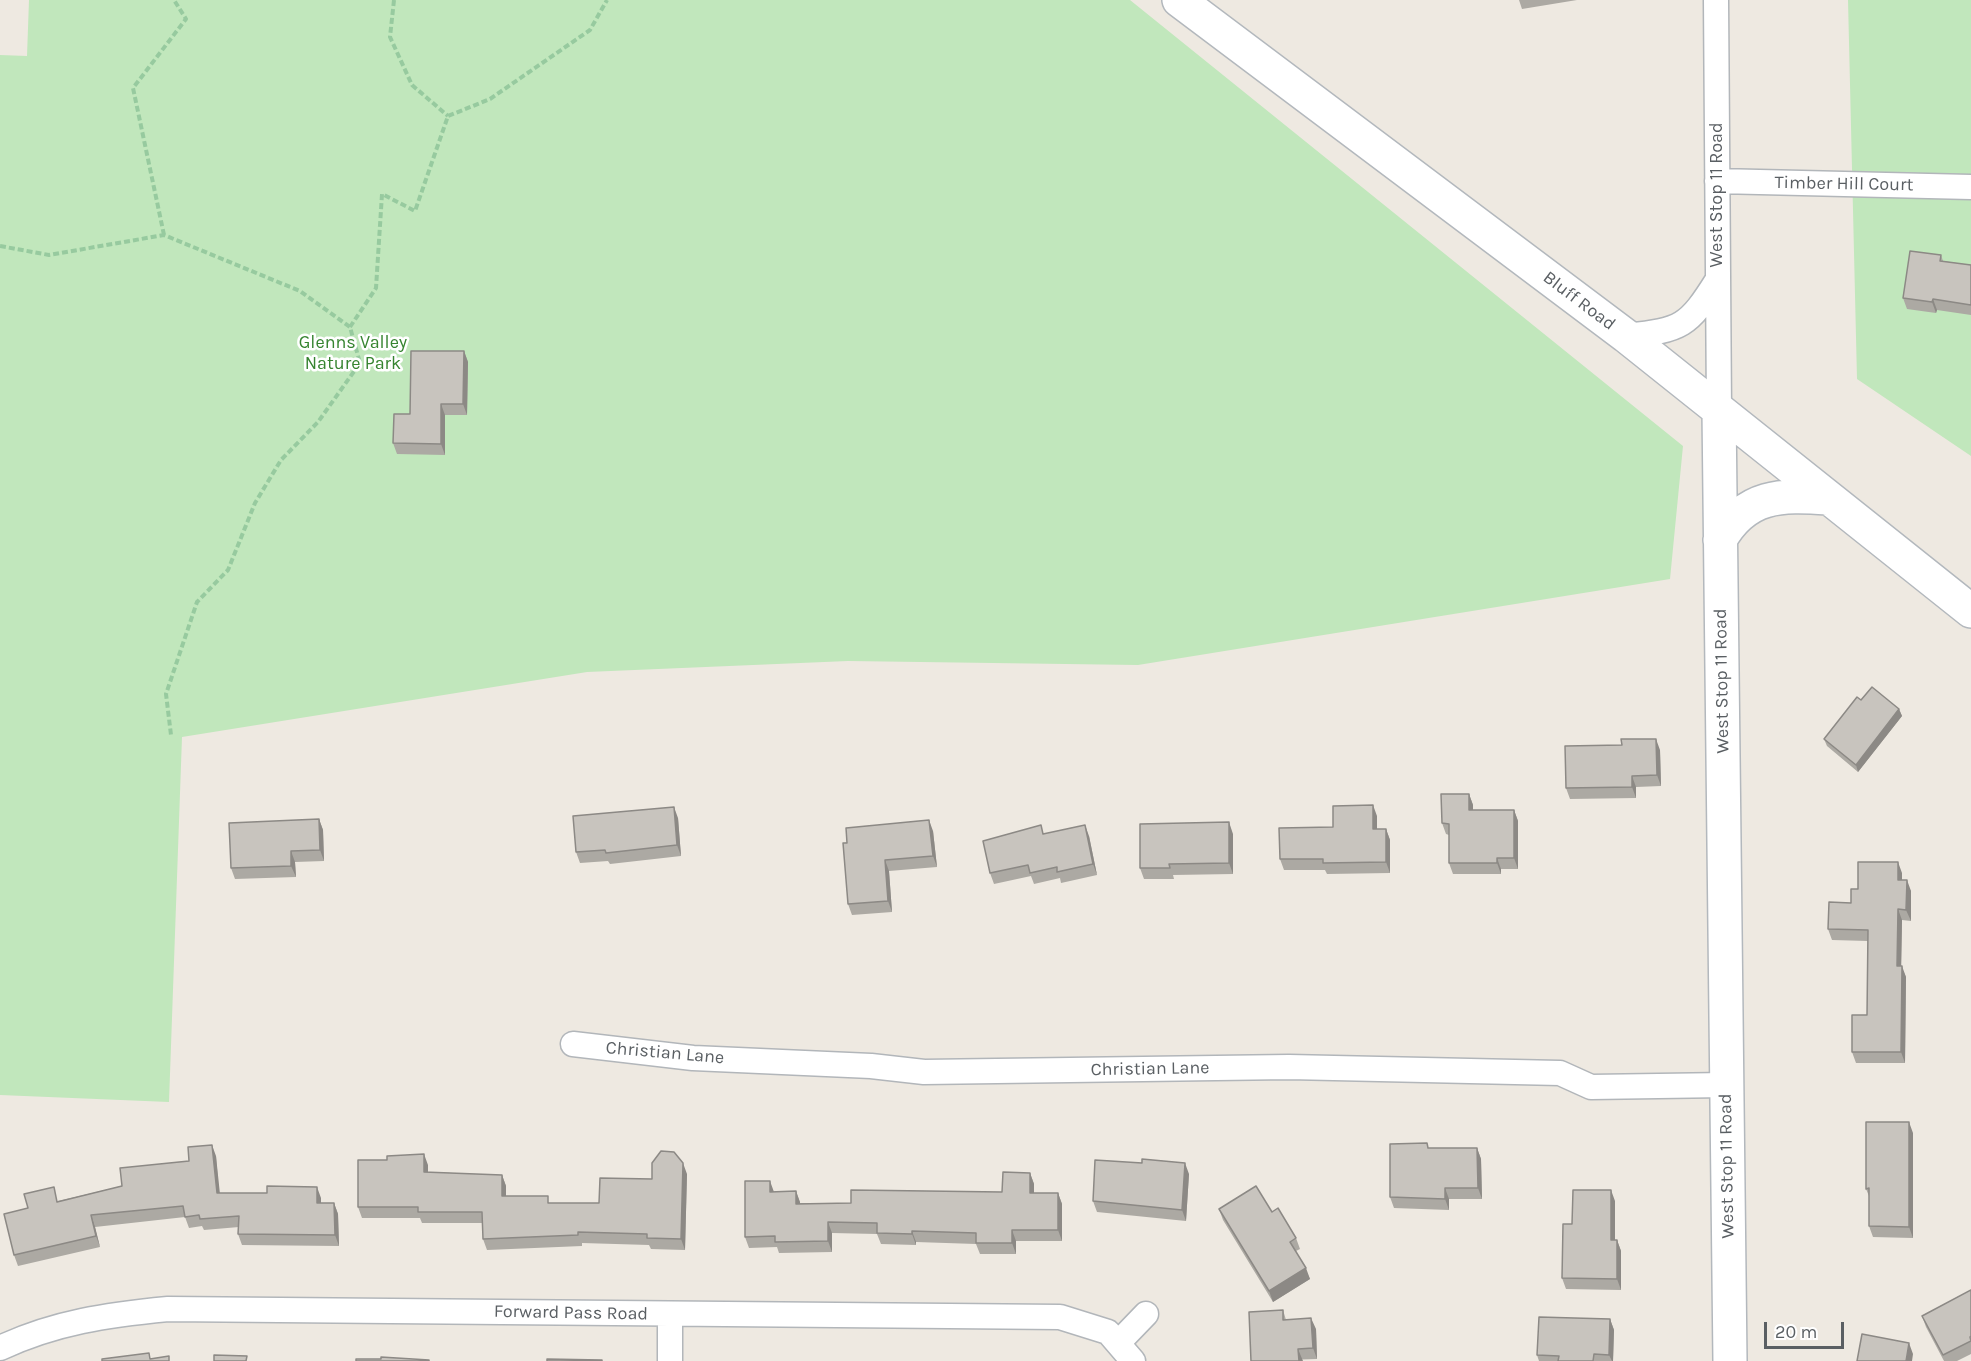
<!DOCTYPE html>
<style>
body{margin:0}
#map{position:relative;width:1971px;height:1361px;overflow:hidden;background:#eee9e1;font-family:Karla,sans-serif}
canvas{display:block}
.scale{position:absolute;left:1764px;top:1322px;width:80px;height:27px;box-sizing:border-box;border:3px solid #5a5f63;border-top:0;padding-left:8px;font-size:18px;line-height:21px;white-space:nowrap;color:#5a5f63;-webkit-text-stroke:4px #fff;paint-order:stroke}
</style>
<div id="map">
<canvas width="1971" height="1361"></canvas>
<div class="scale">20 m</div>
</div>
<script>
const c = document.querySelector('canvas').getContext('2d');
c.lineJoin = 'round';
function paint(path, color) {
  c.fillStyle = color;
  c.fill(path, 'evenodd');
}
function stroke(path, color, width, dash) {
  c.strokeStyle = color;
  c.lineWidth = width;
  c.lineCap = dash ? 'butt' : 'round';
  c.setLineDash(dash || []);
  c.stroke(path);
}
function label(font, color, halo, rows, align = 'center') {
  c.font = font + ' Karla,sans-serif';
  c.lineWidth = 5;
  c.setLineDash([]);
  c.textBaseline = 'middle';
  c.strokeStyle = halo;
  c.fillStyle = color;
  for (const [text, x, y, turn = 0] of rows) {
    c.save();
    c.translate(x, y);
    c.rotate((+turn || 0) * Math.PI / 180);
    c.textAlign = isNaN(turn) ? turn : align;
    if (halo) c.strokeText(text, 0, 0);
    c.fillText(text, 0, 0);
    c.restore();
  }
}
paint(new Path2D(`
 M29,0h1101l553,446 -13,133 -532,86 -290,-4 -261,11 -405,65 -13,365 -169,-7v-1040l27,1z
 M1848,0h123v456l-114,-77z`), '#c1e7bc');
const minor = new Path2D(`
 M1716,0l3,410
 M1717,181l254,6
 M1626,336c56,-6 62,-9 92,-57
 M573,1044l120,14 178,8 53,6 365,-5 271,6 31,14 135,-2
 M670,1314v47
 M1118,1343l28,-29
 M0,1348c56,-26 107,-33 168,-39l892,8 48,15 25,29`);
const secondary = new Path2D(`
 M1179,0l447,336 345,275
 M1719,410l11,951
 M1720,540c26,-46 61,-45 108,-42`);
stroke(minor, '#b2b6ba', 27);
stroke(secondary, '#b3b8bd', 36);
stroke(new Path2D(`
 M394,0l-4,37 22,48 36,31
 M164,235l-31,-147 53,-69 -12,-19
 M0,246l49,9 115,-20 136,56 50,36 10,36 -42,59 -37,38 -26,43 -27,67 -31,32 -31,92 5,41
 M350,327l26,-39 6,-94 33,17 33,-95 42,-17 100,-69 17,-30`), '#97ca9f', 4, [6, 3]);
stroke(minor, '#fff', 24);
stroke(secondary, '#fff', 33);
paint(new Path2D(`
 M1519,0h58l-55,9z
 M1941,255l2,6 28,4v50l-34,-5 -1,3 -29,-4 -4,-11z
 M464,351l4,11 -1,53h-22v40l-48,-1 -4,-11 17,-29z
 M1861,700l38,9 3,7 -44,56 -31,-26 -3,-7z
 M1660,750l1,36 -25,1v11l-66,1 -4,-11z
 M1469,794l4,11v5h41l4,11v48h-17v5h-48l-4,-11v-28l-3,-1 -4,-11z
 M1377,816v13h9l4,11v33l-63,1 -2,-4h-41l-4,-11 53,-32z
 M678,818l3,38 -71,8 -2,-3 -28,2 -4,-11z
 M319,819l4,11 1,31 -29,1 1,15 -61,2 -4,-11z
 M933,831l4,36 -48,4 3,41 -40,3 -4,-11 -5,-61z
 M1045,834l44,2 8,39 -36,8 -1,-5 -26,6 -3,-8 -37,8 -4,-11z
 M1233,834v40l-60,1 1,4h-30l-4,-11z
 M1902,873v7l9,11v30l-9,-1 -1,46 5,11 -1,86h-49l-4,-11 15,-37 1,-74 -36,-1 -4,-11 23,-26 7,-14z
 M1913,1133v105l-40,-1 -4,-11v-30l-3,-7z
 M1429,1148h48l4,11 1,40h-33v11l-55,-2 -4,-11z
 M216,1156l3,37 102,5v5h13l4,11 1,32 -97,-1 -4,-11 1,-7 -35,3 -2,-4 -13,2 -4,-11 -90,10 5,20 -82,19 -4,-11 14,-47 94,-22 67,-25z
 M1142,1163l47,11 -3,47 -89,-9 -4,-11z
 M428,1165v7l74,3 4,11v10l44,7h49l53,-24 35,-5 -2,76 -34,-1 -2,-4 -67,-2v3l-95,4 -4,-11v-16h-61l-2,-5h-58l-4,-11z
 M1030,1173l4,11v9h24l4,11v37h-46v13h-36l-4,-10 -60,-2v3l-35,-1 -4,-10 -45,-1v19l-53,1 -2,-6 -28,1 -4,-11 29,-45 22,-1 4,12h51l151,-11z
 M1615,1201v39h2l4,11v39l-55,-1 -4,-11 10,-54z
 M1219,1209l53,3 24,26 4,11 -4,2 14,28 -37,23 -50,-82z
 M1971,1290v64l-14,7h-13l-18,-34 -4,-11z
 M1283,1310l3,10 30,9 1,30 -66,2z
 M1610,1319l4,11 -1,31h-74l-2,-6z`), '#aca9a3');
paint(new Path2D(`
 M1933,299l4,11 -1,3 -4,-11z
 M464,351l4,11 -1,53 -4,-11z
 M441,404l4,11v40l-4,-11z
 M1899,709l3,7 -44,56 -2,-7z
 M1656,739l4,11 1,36 -4,-11z
 M1632,776l4,11v11l-4,-11z
 M1469,794l4,11v16l-4,-11z
 M1373,805l4,11v24l-4,-11z
 M674,807l4,11 3,38 -4,-11z
 M1514,810l4,11v48l-4,-11z
 M319,819l4,11 1,31 -4,-11z
 M929,820l4,11 4,36 -4,-11z
 M1229,822l4,12v40l-4,-11z
 M1085,825l4,11 8,39 -4,-11z
 M1386,829l4,11v33l-4,-11z
 M291,851l4,11 1,15 -5,-11z
 M1497,858l4,11v5l-4,-11z
 M885,860l4,11 3,41 -4,-11z
 M1898,862l4,11v18l-4,-11z
 M1907,880l4,11v30l-5,-11z
 M1898,909l4,11 -1,57 -4,-11z
 M1902,966l4,11 -1,86 -4,-11z
 M1909,1122l4,11v105l-4,-11z
 M212,1145l4,11 5,48 -4,-11z
 M1477,1148l4,11 1,40 -4,-11z
 M424,1154l4,11v18l-4,-11z
 M683,1163l4,11 -2,76 -4,-11z
 M1185,1163l4,11 -3,47 -4,-11z
 M1030,1173l4,11v20l-4,-11z
 M502,1175l4,11v21l-4,-11z
 M770,1181l4,11h-4z
 M317,1187l4,11v16l-4,-11z
 M1445,1188l4,11v11l-4,-11z
 M1611,1190l4,11v50l-4,-11z
 M796,1191l4,11v13l-4,-11z
 M1058,1193l4,11v37l-4,-11z
 M334,1203l4,11 1,32 -4,-11z
 M91,1215l4,12 5,20 -4,-11z
 M828,1222l4,11v19l-4,-11z
 M1012,1230l4,11v13l-4,-11z
 M912,1231l4,11v3l-4,-11z
 M1617,1240l4,11v39l-4,-11z
 M1306,1268l4,11 -37,23 -4,-11z
 M1311,1318l5,11 1,30 -4,-11z
 M1610,1319l4,11 -1,31h-1l-3,-6z
 M1909,1343l4,11 -1,7h-6z
 M1298,1349l5,12h-4z`), '#8c8985');
const building = new Path2D(`
 M1910,251l31,4 -1,6 31,4v40l-38,-6 -1,3 -29,-4z
 M411,351h53l-1,53h-22v40l-48,-1 1,-29h16z
 M1872,687l27,22 -43,56 -32,-26 33,-42 4,3z
 M1621,739h35l1,36 -25,1v11l-66,1 -1,-42 57,-1z
 M1441,794h28v16h45v48h-17v5h-48v-39l-7,-1z
 M1373,805v24h13v33l-63,1v-4h-43l-1,-31 54,-1v-21z
 M674,807l3,38 -71,8 -1,-3 -29,2 -3,-36z
 M319,819l1,31 -29,1v15l-60,2 -2,-45z
 M929,820l4,36 -48,4 3,41 -40,3 -5,-61h4l-1,-15z
 M1229,822v41l-60,1 1,4h-30v-44z
 M1041,825l2,9 42,-9 8,39 -36,8v-5l-27,6 -2,-8 -38,8 -7,-32z
 M1858,862h40v18h9l-1,30 -8,-1 -1,57h5l-1,86h-49v-37h15l1,-85 -40,-1 1,-27 22,1v-14h7z
 M1866,1122h43v105l-40,-1v-38l-3,1z
 M1427,1143l1,5h49l1,40h-33v11l-55,-2v-53z
 M212,1145l5,48h50v-7l50,1v16h17l1,32 -97,-1 1,-18 -39,3 -1,-4 -14,2 -2,-11 -92,9 5,21 -82,19 -10,-41 24,-6 -4,-14 30,-7 3,15 65,-16 -2,-18 69,-7 -1,-14z
 M661,1151l13,1 9,11 -2,76 -34,-1v-4l-69,-2v3l-95,4 -1,-27h-64v-5h-60v-47h29v-4l37,-2v18l78,3v21h46v7h51l1,-25 52,1v-16z
 M1142,1159l43,4 -3,47 -89,-9 2,-41 47,3z
 M1003,1172l27,1v20h28v37h-46v13h-36v-10l-64,-2v3l-35,-1v-10l-49,-1v19l-53,1v-6l-30,1v-56h25v11l26,-1v13l55,-1v-13l151,2z
 M1256,1186l16,26 6,-4 18,30 -6,4 16,26 -37,23 -50,-82z
 M1573,1190h38v50h6v39l-55,-1 1,-54h9z
 M1971,1290v46l-1,1 1,4 -28,14 -21,-39z
 M1283,1310v10l28,-2 2,30 -15,1 1,12h-48l-2,-49z
 M1539,1317l71,2 -1,36 -15,-1 -1,7h-35l1,-5 -22,-1z
 M1862,1334l47,9 -3,18h-49z
 M149,1353l1,6 19,-3v5h-67v-2z
 M214,1355l33,1 -1,5h-32z
 M381,1357l48,3v1h-73v-2h25z
 M547,1359l55,1v1h-55z`);
paint(building, '#c8c4be');
stroke(building, '#8c8985', 1.5);
label('18px', '#5a5f63', '#fff', [
 ["Timber Hill Court",1844,184,1],
 ["West Stop 11 Road",1717,195,-90],
 ["Bluff Road",1579,301,37],
 ["West Stop 11 Road",1722,681,-91],
 ["Christian Lane",665,1053,5],
 ["Christian Lane",1150,1069,-1],
 ["West Stop 11 Road",1727,1166,-91],
 ["Forward Pass Road",571,1313,1]
]);
label('18px', '#368430', '#fff', [
 ["Glenns Valley",353,343],
 ["Nature Park",353,364]
]);
</script>
